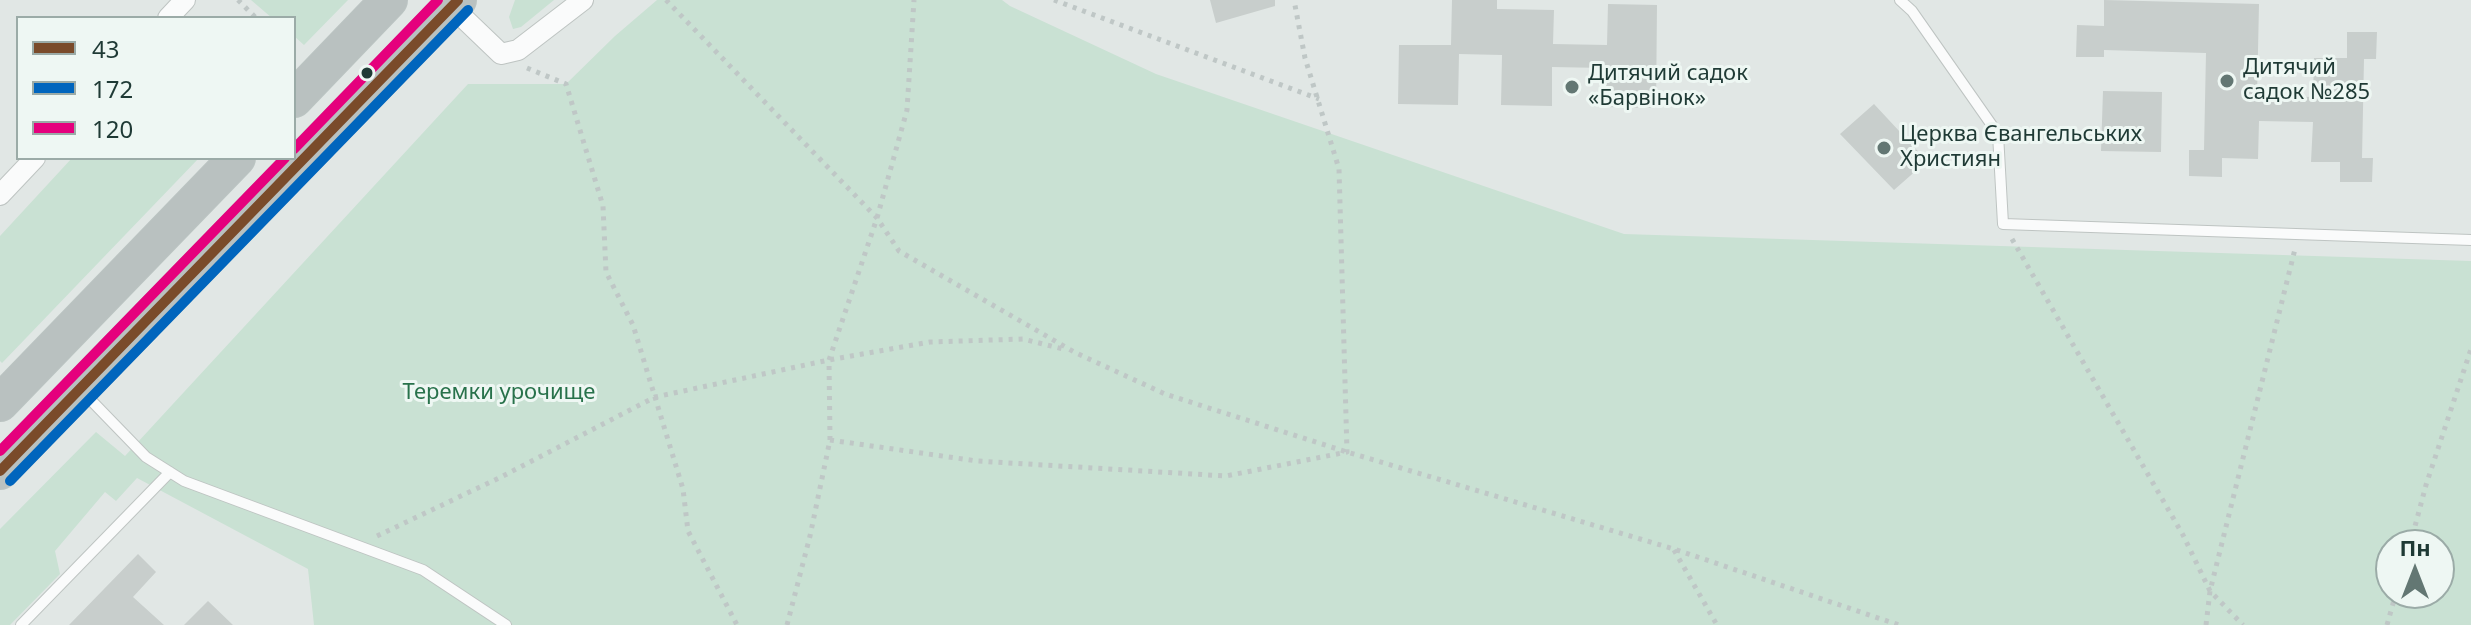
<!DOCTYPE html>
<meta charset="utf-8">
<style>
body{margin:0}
#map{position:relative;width:2471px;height:625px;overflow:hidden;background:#e1e7e5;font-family:"Noto Sans",sans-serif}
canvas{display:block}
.legend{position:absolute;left:16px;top:16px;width:280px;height:144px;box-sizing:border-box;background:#eef7f3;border:2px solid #9baba7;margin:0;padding:10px 14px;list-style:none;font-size:24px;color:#1f3a35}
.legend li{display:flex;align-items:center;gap:16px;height:40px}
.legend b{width:40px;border:2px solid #9baba7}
.north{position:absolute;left:2375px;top:529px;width:80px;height:80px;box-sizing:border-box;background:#eef7f3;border:2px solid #9baba7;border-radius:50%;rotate:0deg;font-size:22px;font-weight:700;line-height:32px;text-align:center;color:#1f3a35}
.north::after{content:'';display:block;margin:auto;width:28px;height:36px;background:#637773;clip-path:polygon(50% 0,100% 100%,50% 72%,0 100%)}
</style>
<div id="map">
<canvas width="2471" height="625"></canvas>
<ul class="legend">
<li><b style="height:10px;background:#7a4b2a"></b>43</li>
<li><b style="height:10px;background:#0065bd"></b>172</li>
<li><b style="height:10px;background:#e5007d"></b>120</li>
</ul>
<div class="north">Пн</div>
</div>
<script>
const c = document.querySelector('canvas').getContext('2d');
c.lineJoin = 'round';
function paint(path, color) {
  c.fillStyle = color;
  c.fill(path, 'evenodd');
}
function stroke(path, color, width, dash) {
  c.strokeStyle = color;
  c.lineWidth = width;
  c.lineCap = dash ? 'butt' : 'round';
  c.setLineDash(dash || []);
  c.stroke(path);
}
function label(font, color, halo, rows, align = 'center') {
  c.font = font + ' "Noto Sans",sans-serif';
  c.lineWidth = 6;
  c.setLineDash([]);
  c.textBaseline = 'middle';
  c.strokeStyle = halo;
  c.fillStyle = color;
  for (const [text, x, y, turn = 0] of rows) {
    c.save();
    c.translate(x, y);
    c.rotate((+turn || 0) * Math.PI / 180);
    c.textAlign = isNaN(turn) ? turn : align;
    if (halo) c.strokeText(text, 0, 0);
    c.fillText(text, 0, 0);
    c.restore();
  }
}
paint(new Path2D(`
 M251,0h97l-44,45 -10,-9v-18h-22z
 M515,0h39l-33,27 -8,2 -4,-12z
 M657,0h345l8,6 146,68 468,160 847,27v364h-2157l-6,-56 -171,-91 -21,23 -11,-9 -50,59 5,23 -50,51h-10v-96l96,-97 29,24 343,-372h98l49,-48zM2391,545h48v48h-48z
 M72,158h127l-197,205 -2,-2v-125z`), '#c9e1d3');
paint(new Path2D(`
 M1210,0h65v6l-59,17z
 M1452,0h45v9l57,1 -1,34 54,1 1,-41 49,1 -1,103 -51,-1v-39l-53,-1v39l-51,-1 1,-50 -43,-1 -1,51 -60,-1 1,-59h52z
 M2104,0l155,4 -2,92 56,1 1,-39h33v-26h30l-1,27h-12l-2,99h11l-1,24h-32v-20h-29l2,-40 -54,-1 -1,38 -36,-1v19l-33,-1v-26h15l2,-97 -102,-3v7h-28l1,-32 27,1z
 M2103,91l59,1 -1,60 -60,-1z
 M1874,104l53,57 -33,29 -54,-56z
 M138,554l18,18 -23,25 31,28h-95z
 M208,601l25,24h-49z`), '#c8cecc');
const lane = new Path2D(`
 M1900,0l12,11 86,123 5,90 468,16
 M83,392l63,65 38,24 239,89 83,55
 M21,625l149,-153`);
const street = new Path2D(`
 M452,7l49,47 17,-4 65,-50
 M168,18l17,-18
 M0,195l35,-37`);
const highway = new Path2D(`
 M294,99l95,-99
 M0,403l237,-245
 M0,471l458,-471`);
stroke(lane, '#bec4c2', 12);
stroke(street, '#bec4c2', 22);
stroke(highway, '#bbc4c2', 38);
stroke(new Path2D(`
 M238,0l18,18
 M666,0l211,218 22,33 175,101 91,42 182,58 327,97 225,76
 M1054,0l265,99
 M527,68l39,16 37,122 3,66 27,53 50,164 5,42 49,94
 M2012,239l171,296 27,56 33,34
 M830,440l147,21 249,15 121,-24 -8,-283 -34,-111 -11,-58
 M377,536l124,-59 154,-80 174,-37 101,-18 93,-3 44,11
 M2410,545l16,-60 45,-136
 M1674,550l43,75
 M787,625l23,-89 20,-96 -1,-80 48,-142 30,-108 7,-110
 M2206,625l4,-34 85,-342
 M2387,625l9,-32`), '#bfc7c6', 5, [4, 6]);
stroke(lane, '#fafbfb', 10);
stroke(street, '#fafbfb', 20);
stroke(highway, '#b9c1c0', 36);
stroke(new Path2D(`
 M0,471l458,-471`), '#7a4b2a', 10);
stroke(new Path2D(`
 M10,481l458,-471`), '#0065bd', 10);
stroke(new Path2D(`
 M294,149l144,-149
 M0,451l285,-293`), '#e5007d', 10);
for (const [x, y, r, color] of [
 [367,73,7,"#1f3a35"],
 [2227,81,8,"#637773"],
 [1572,87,8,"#637773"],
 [1884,148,8,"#637773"]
]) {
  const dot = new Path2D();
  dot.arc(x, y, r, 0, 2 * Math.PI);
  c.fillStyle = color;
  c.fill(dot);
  stroke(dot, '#eef7f3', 3);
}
label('22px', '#1f3a35', '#eef7f3', [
 ["Дитячий",2243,68],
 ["садок №285",2243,93],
 ["Дитячий садок",1588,74],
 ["«Барвінок»",1588,99],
 ["Церква Євангельських",1900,135],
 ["Християн",1900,160]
], 'left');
label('22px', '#28724b', '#eef7f3', [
 ["Теремки урочище",499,393]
]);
</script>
